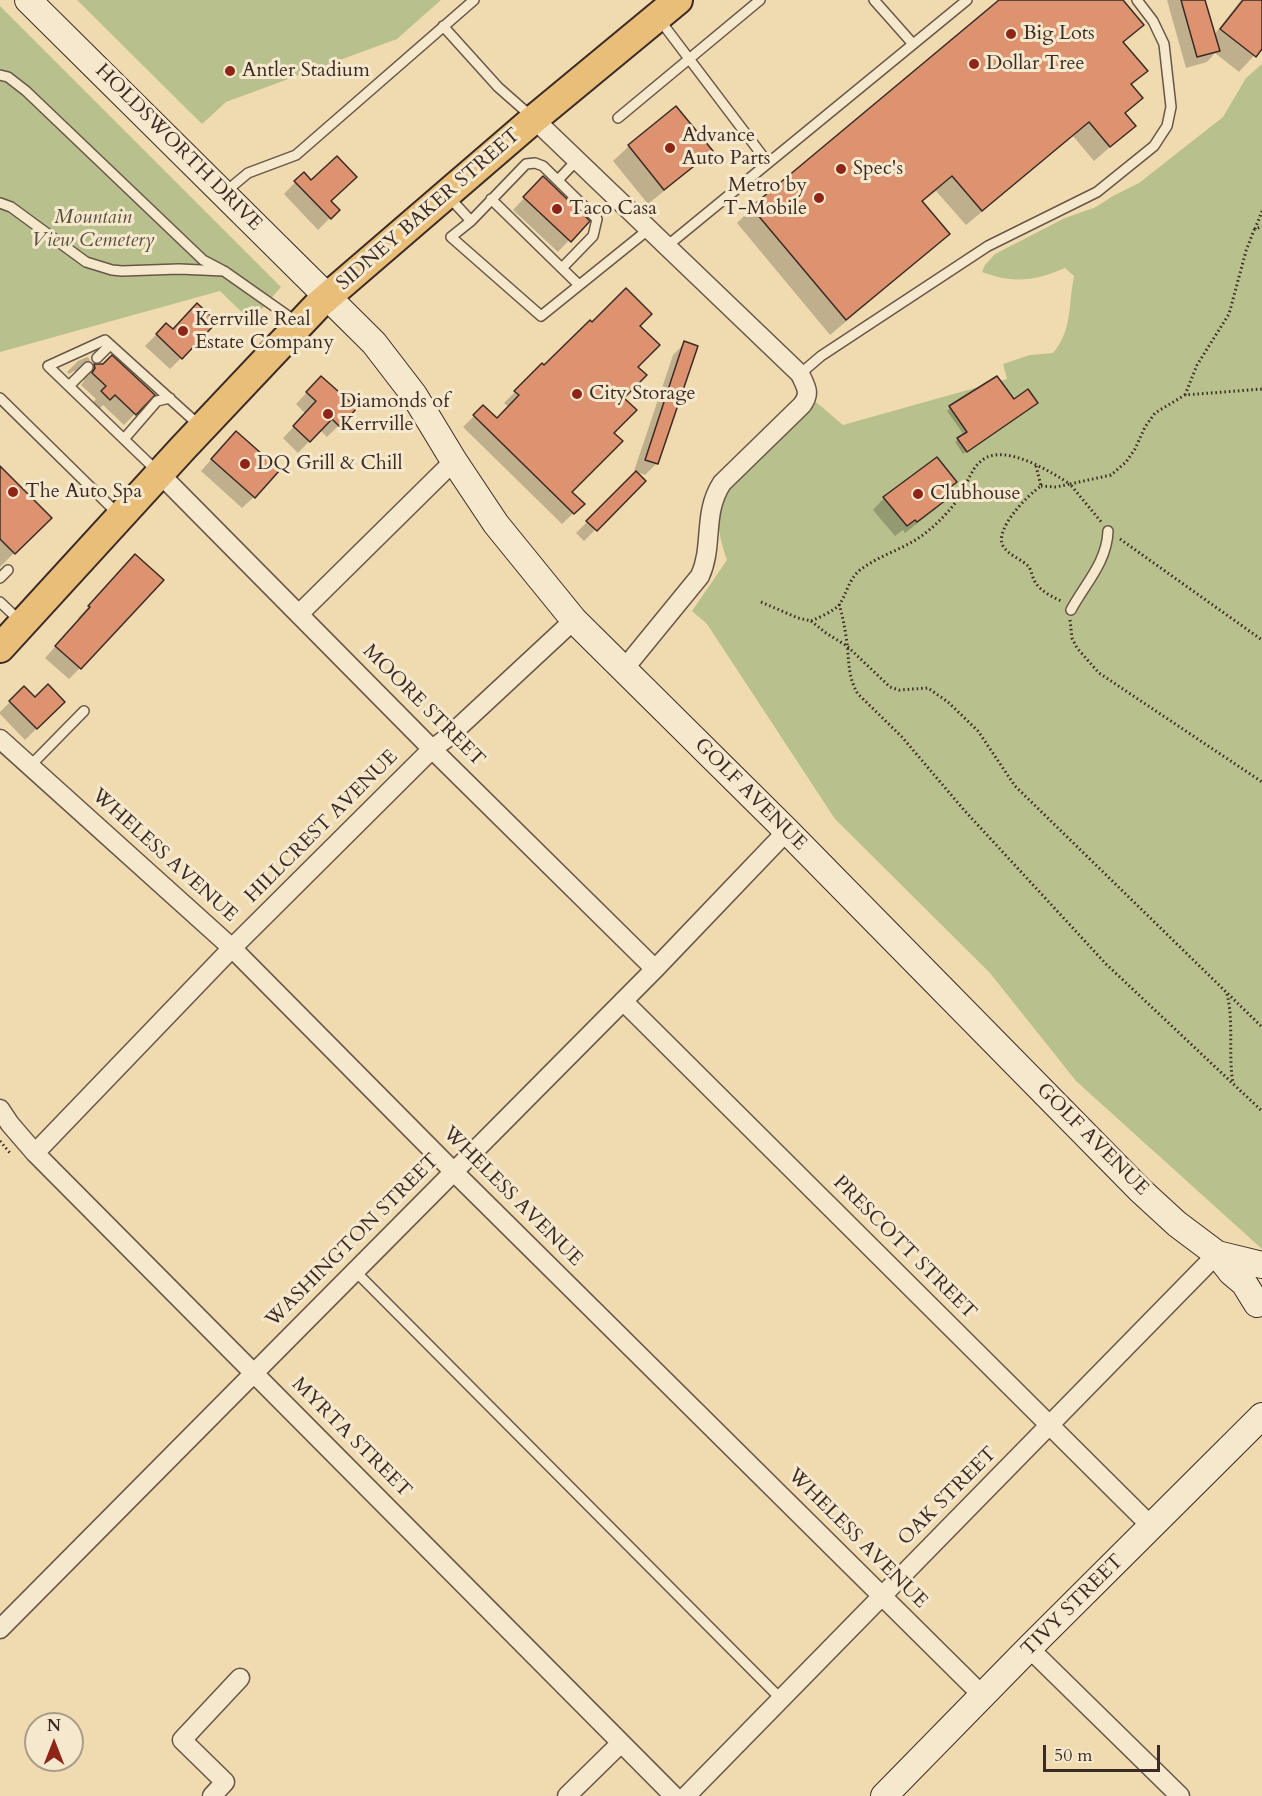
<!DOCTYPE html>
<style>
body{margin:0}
#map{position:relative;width:1262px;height:1796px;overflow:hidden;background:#f0dbb1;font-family:Cardo,serif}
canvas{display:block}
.north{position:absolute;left:24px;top:1712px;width:60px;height:60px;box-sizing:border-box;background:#f5e8cc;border:2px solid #ab9c8a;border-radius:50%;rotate:0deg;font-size:16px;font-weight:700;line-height:24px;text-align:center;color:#3b2b26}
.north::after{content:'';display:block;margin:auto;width:21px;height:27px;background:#8f2418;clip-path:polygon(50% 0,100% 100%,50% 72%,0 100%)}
.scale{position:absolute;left:1043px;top:1745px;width:117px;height:27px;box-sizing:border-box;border:3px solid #3b2b26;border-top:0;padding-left:8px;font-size:18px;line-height:21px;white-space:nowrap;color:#3b2b26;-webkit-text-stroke:4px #f5e8cc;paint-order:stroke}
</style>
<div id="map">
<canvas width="1262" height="1796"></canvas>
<div class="north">N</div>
<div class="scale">50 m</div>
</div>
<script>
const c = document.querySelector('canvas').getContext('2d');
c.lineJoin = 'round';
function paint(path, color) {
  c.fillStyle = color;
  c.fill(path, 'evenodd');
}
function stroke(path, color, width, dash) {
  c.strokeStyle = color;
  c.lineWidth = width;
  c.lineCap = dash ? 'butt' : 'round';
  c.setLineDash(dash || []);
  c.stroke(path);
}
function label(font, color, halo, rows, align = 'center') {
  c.font = font + ' Cardo,serif';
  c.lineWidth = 6;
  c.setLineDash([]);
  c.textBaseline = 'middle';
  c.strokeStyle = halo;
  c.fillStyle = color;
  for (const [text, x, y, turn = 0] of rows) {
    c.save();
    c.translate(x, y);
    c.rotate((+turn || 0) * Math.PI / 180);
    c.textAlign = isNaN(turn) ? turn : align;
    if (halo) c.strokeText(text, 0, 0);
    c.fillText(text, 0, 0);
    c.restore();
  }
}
paint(new Path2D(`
 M77,0h364l-44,39 -171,63 -24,22z
 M0,6l281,281 -30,34 -31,-30 -220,61z
 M1262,64v1185l-186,-168 -86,-108 -155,-154 -128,-195 -15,-13 35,-51c-10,-31 -13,-43 4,-73l85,-85 27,23 164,-46 -4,-15 27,-9 23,-2c20,-24 15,-48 21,-77l-9,-8c-30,13 -51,16 -83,4l3,-7 10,-11 70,-36 31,-11 17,-11 26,-13 84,-66 23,-39z`), '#b8c08d');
paint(new Path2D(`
 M1002,0h119l20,25 -18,18 23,28 -15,15 10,12 -17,16 10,12 -40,35 -21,-25 -107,89 -30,-34 -15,12 27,31 -16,15 -102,86 -93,-112 15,-15z
 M1167,0h37l10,35 27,-35h21v47l-23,25 -24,-19 -8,9 -21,6z
 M676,108l35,43 -16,15 -47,38 -35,-43 16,-15z
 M303,174l35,36 -20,20 -34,-36z
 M543,178l44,43 -29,31 -45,-42z
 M166,325l15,33 -11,11 -25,-23z
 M638,326l-2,41 -14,31 -10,35 -42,59 13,12 -21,20 -99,-97 20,-20 13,13 13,-13 -5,-4 27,-27 13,-9z
 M685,343l-28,120 -12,12 -11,-4 39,-116z
 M87,357l2,1 1,3 -12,11 -4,-1 -5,3 -2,-2 11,-11z
 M94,365l59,30 -29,30 -21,-20 -5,5 -7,-6 5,-5 -15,-14 3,-4 -1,-4z
 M310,389l45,20 -28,28 -7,-7 -22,23 -15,-15 23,-24 -10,-10z
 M1014,401l19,5 -70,48 -8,-12 9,-7 -17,-24 3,-3z
 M225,444l29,53 -12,11 -41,-37z
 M937,459l18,23 -11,10 4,5 -11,11 -32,25 -2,-3 -8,6 -22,-26 11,-12z
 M0,468l49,50 -49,49z
 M636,473l8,8 -60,60 -8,-8z
 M124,568l-44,100 -11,11 -24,-21 34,-38 -1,-2z
 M24,688l11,11 28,3 -38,38 -25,-26v-2z`), '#0003');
const building = new Path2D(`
 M999,0h124l21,25 -21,17 25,29 -17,13 12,14 -18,15 11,13 -26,21 -21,-25 -107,89 -30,-35 -30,25 28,33 -104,86 -95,-113z
 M1181,0h24l15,51 -23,6z
 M1243,0h19v49l-6,8 -36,-28z
 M676,106l37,45 -49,39 -36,-45z
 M337,156l20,21 -26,24 9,9 -9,9 -37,-38 10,-9 7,8z
 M543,176l47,45 -19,21 -48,-45z
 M626,288l26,26 -12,12 20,19 -22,22 9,8 -23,23 13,12 -23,23 9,8 -51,51 13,12 -11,10 -101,-99 10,-10 14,13 22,-23 -5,-4 28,-28 2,2 46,-45 2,2z
 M197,303l20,19 -35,37 -26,-25 10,-11 7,6z
 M684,341l14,5 -40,118 -13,-4z
 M112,355l43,40 -19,20 -21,-20 -5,5 -9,-9 5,-5 -14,-13 3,-5 -1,-4h9z
 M321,376l36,32 -17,19 -8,-8 -22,23 -17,-16 23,-25 -10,-9z
 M997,376l17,23 14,-10 10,14 -71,49 -10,-14 10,-6 -18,-26z
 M236,431l44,39 -25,28 -44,-39z
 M937,457l20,25 -12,9 5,6 -33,25 -2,-2 -8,6 -24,-29z
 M0,466l52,52 -37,36 -15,-15z
 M636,471l10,10 -49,50 -11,-10z
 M135,554l29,26 -83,89 -26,-23 35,-39 -2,-1z
 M48,684l17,18 -28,27 -28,-28 15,-15 11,11z`);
paint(building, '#de9370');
stroke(building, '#3b2b26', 1.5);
const lane = new Path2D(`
 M874,0l39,44
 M659,19l109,144
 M443,26l55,61 34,30
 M0,75l8,2 18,14 177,169 19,10
 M618,118l142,-118
 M558,180l19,-20
 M224,193l24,-20 48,-18 178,-155
 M448,196l23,25
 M491,199l88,86
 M0,203l11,4 75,55 26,8 10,1 57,-2 45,2 74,52
 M667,246l300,-246
 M562,268l31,-32 4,-17 -54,-53 -8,-3 -9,1 -55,57 -20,16 90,79 108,-87
 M97,358l13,-13
 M800,374l21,-18 167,-110 109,-54 57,-46 13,-20 4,-19 -7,-63 -11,-23 -16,-21
 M69,386l19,-19
 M0,398l119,117
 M124,439l33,-38 13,-3
 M158,472l-110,-106 57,-26 95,86
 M0,578l8,-8
 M0,602l20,19
 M1071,610c14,-26 36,-48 37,-79
 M30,766l54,-55
 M355,1271l426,428`);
const street = new Path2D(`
 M534,119l266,255c6,13 11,19 2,31l-80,78c-20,31 -8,62 -22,93l-76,93
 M160,474l272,275 223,220
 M300,613l154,-152
 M0,739l232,209 221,223 530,525
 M623,1001l529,526
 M0,1109l10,15 25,29 639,643
 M35,1153l197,-205 200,-199 15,-11 127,-118
 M0,1629l655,-660 132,-138
 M1029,1648l151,148
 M212,1796l13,-14 -43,-42 58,-62
 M567,1796l54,-53
 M686,1796l531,-542`);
const secondary = new Path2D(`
 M28,0l346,343 40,52 40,66 42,63 78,96 213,211 353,359 37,34 40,30 14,18 13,11 13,21
 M1217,1254l45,11
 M884,1796l145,-148 233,-232`);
const primary = new Path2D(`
 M0,648l183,-200 135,-143 216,-186 144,-119`);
stroke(lane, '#685749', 12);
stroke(street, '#685749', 21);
stroke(secondary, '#3b2b26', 28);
stroke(primary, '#3b2b26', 32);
stroke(new Path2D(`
 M1255,229l7,-18
 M1185,395l12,-30 32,-51 17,-63 8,-21 8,-4
 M1036,466l5,20c-13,9 -47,43 -38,60 6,10 19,13 26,21 2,3 3,9 5,13 5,11 19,17 29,22
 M1041,486l15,1 14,-3 32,39
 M1120,539l142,101
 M761,602l37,16 13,3c9,-4 21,-9 28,-16 7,-9 9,-25 21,-35 18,-14 41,-20 60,-33 13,-9 26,-22 36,-35 12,-15 15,-44 39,-47 23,-3 56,17 75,29l41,-9 15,-13 9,-13 10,-22 10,-14 30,-18 77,-6
 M839,604c4,13 6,25 8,39 2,18 1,35 11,51l44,43 62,73 142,154 156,147
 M1070,620l2,18 5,10 22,25 163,109
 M811,621l15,12 21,13 43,41 9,3 29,-2 20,14 30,29 37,55 247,241
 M1227,994c7,27 1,61 6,89
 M0,1141l10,12`), '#3b2b26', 3, [1.5, 3]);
stroke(lane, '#f5e8cc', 9);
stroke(street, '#f5e8cc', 18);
stroke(secondary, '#f5e8cc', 26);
stroke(primary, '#e8be78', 28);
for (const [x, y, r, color] of [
 [1011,34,6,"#8f2418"],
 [974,64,6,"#8f2418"],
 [230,71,6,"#8f2418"],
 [670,148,6,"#8f2418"],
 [841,169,6,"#8f2418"],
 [819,198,6,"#8f2418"],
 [557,209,6,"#8f2418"],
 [183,331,6,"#8f2418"],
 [577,394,6,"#8f2418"],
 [328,414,6,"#8f2418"],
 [245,464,6,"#8f2418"],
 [13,492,6,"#8f2418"],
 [918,494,6,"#8f2418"]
]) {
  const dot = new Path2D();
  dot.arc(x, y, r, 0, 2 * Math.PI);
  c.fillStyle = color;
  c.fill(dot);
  stroke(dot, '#f5e8cc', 2);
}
label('20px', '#3b2b26', '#f5e8cc', [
 ["Big Lots",1023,34],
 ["Dollar Tree",986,64],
 ["Antler Stadium",242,71],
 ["Advance",682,136],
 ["Auto Parts",682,159],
 ["Spec's",853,169],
 ["Metro by",807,186,"right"],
 ["T-Mobile",807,209,"right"],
 ["Taco Casa",569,209],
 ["Kerrville Real",195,320],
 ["Estate Company",195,343],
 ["City Storage",589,394],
 ["Diamonds of",340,402],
 ["Kerrville",340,425],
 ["DQ Grill & Chill",257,464],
 ["The Auto Spa",25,492],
 ["Clubhouse",930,494]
], 'left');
label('20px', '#3b2b26', '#f5e8cc', [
 ["HOLDSWORTH DRIVE",178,148,45],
 ["SIDNEY BAKER STREET",429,210,-41],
 ["MOORE STREET",423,706,45],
 ["GOLF AVENUE",750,795,45],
 ["HILLCREST AVENUE",322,827,-45],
 ["WHELESS AVENUE",164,856,42],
 ["GOLF AVENUE",1092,1140,45],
 ["WHELESS AVENUE",512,1197,45],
 ["WASHINGTON STREET",353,1241,-45],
 ["PRESCOTT STREET",904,1248,45],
 ["MYRTA STREET",351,1438,45],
 ["OAK STREET",948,1497,-45],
 ["WHELESS AVENUE",857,1539,45],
 ["TIVY STREET",1073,1606,-45]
]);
label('italic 20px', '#5a5040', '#f5e8cc', [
 ["Mountain",93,218],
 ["View Cemetery",93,241]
]);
</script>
